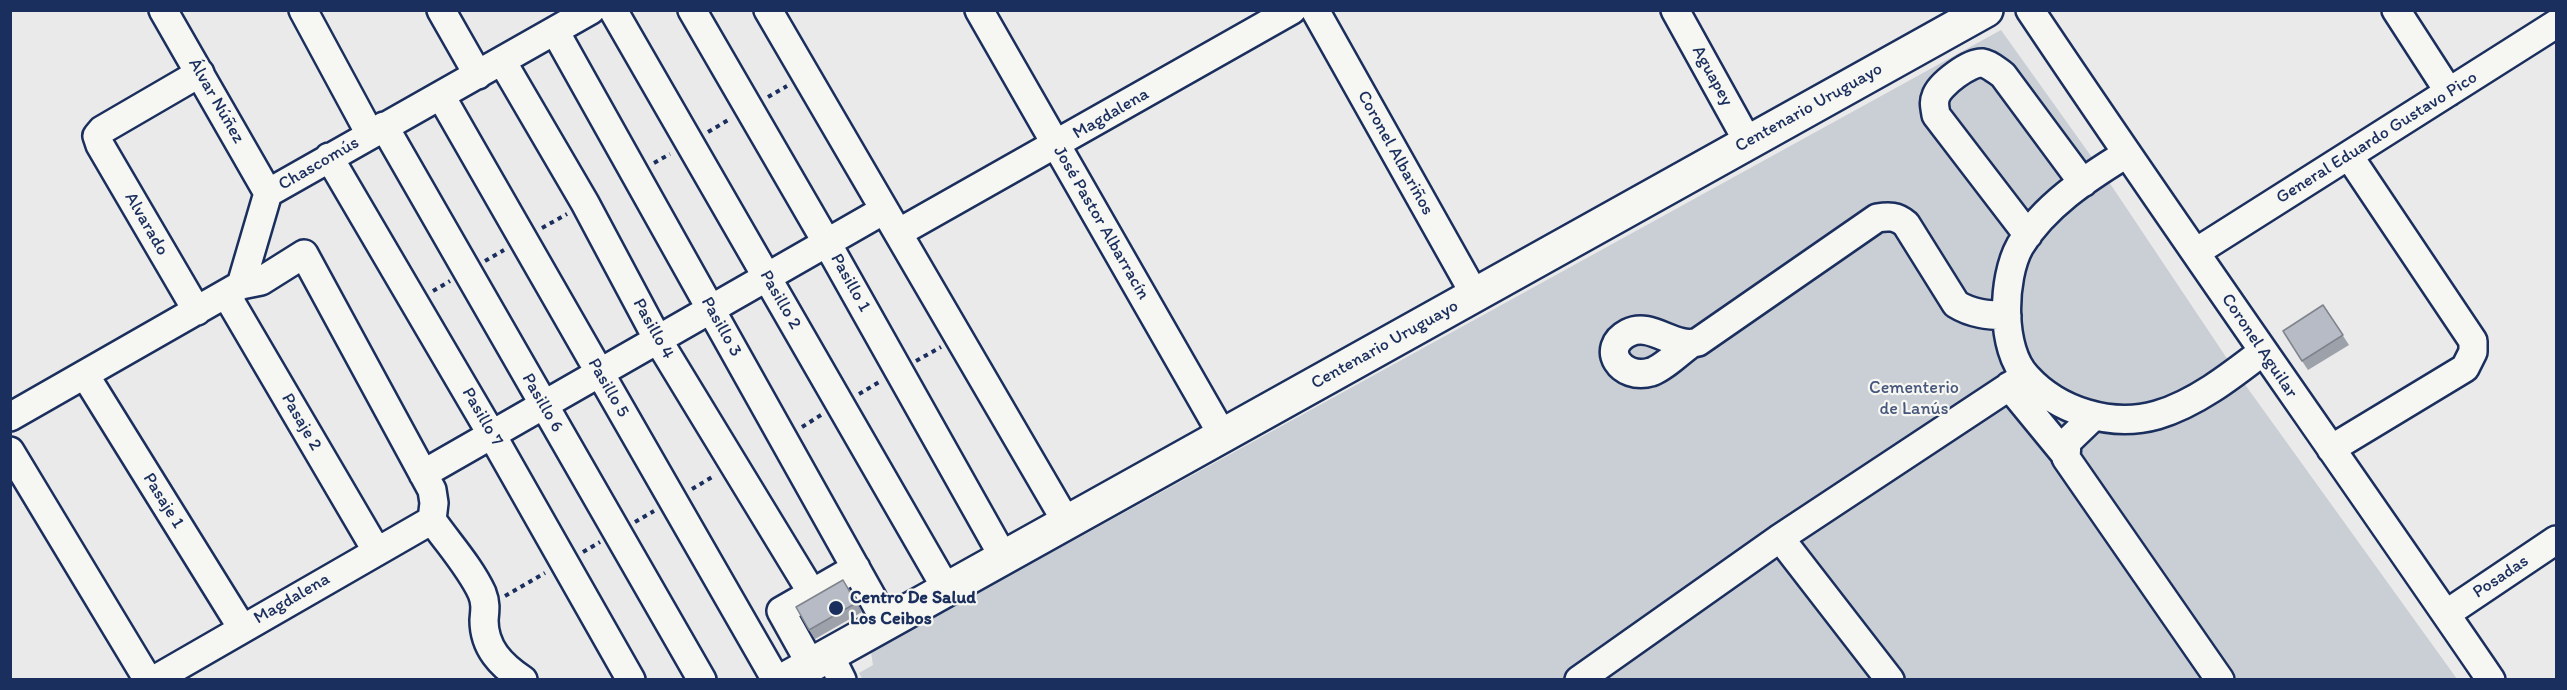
<!DOCTYPE html>
<meta charset="utf-8">
<style>
body{margin:0}
#map{position:relative;width:2567px;height:690px;overflow:hidden;background:#e9eae9;font-family:Itim,sans-serif}
canvas{display:block}
.frame{position:absolute;inset:0;border:12px solid #1b2f5e;pointer-events:none}
</style>
<div id="map">
<canvas width="2567" height="690"></canvas>
<div class="frame"></div>
</div>
<script>
const c = document.querySelector('canvas').getContext('2d');
c.lineJoin = 'round';
function paint(path, color) {
  c.fillStyle = color;
  c.fill(path, 'evenodd');
}
function stroke(path, color, width, dash) {
  c.strokeStyle = color;
  c.lineWidth = width;
  c.lineCap = dash ? 'butt' : 'round';
  c.setLineDash(dash || []);
  c.stroke(path);
}
function label(font, color, halo, rows, align = 'center') {
  c.font = font + ' Itim,sans-serif';
  c.lineWidth = 4.5;
  c.setLineDash([]);
  c.textBaseline = 'middle';
  c.strokeStyle = halo;
  c.fillStyle = color;
  for (const [text, x, y, turn = 0] of rows) {
    c.save();
    c.translate(x, y);
    c.rotate((+turn || 0) * Math.PI / 180);
    c.textAlign = isNaN(turn) ? turn : align;
    if (halo) c.strokeText(text, 0, 0);
    c.fillText(text, 0, 0);
    c.restore();
  }
}
paint(new Path2D(`
 M2001,30l100,140 135,202 221,307 -1594,1 -4,-7 14,-8 -2,-13z`), '#caced5');
const minor = new Path2D(`
 M163,10l105,183
 M303,10l67,124
 M441,10l37,65
 M613,10l334,580
 M692,10l135,233 177,315
 M768,10l299,513
 M979,10l244,426
 M1315,10l160,285
 M1675,10l73,132
 M2030,10c151,226 308,446 461,670
 M2396,10l53,82
 M555,31l332,593
 M502,61l83,142 73,137 154,253
 M441,96l335,584
 M384,126l318,554
 M2126,154c-39,24 -82,52 -106,92 -18,32 -20,104 7,131 31,34 84,51 130,38 38,-11 74,-39 105,-63
 M329,157l163,278 139,245
 M898,233l394,-223
 M2028,235l-92,-120c-1,-8 -3,-12 0,-19 4,-12 34,-34 46,-33 8,1 15,8 21,12l80,108
 M2196,252l360,-228
 M241,285l27,-92 323,-183
 M226,294l150,256
 M197,311l-97,-166 -3,-9 5,-6 98,-57
 M1688,346c-11,8 -25,22 -37,26 -30,9 -52,-24 -23,-39 24,-12 46,17 70,9l179,-124c12,-2 20,-2 29,6l50,80c16,10 32,11 51,12
 M85,375l157,253
 M2009,386l55,67
 M2094,416l-27,26 -1,16 154,222
 M10,417l231,-132 20,-4 43,-27 128,236 2,13 -2,17c16,23 38,47 50,73 4,10 3,17 2,27 0,28 17,45 39,60
 M2331,449l134,-81 8,-16v-11l-124,-185
 M10,451l138,229
 M423,474l461,-264
 M1780,538l110,142
 M2446,614l110,-74
 M830,656l12,24
 M811,665l-30,-54 75,-43
 M154,680l278,-160
 M1579,680l201,-142 245,-162`);
const major = new Path2D(`
 M784,680l1202,-670`);
stroke(minor, '#1b2f5e', 32);
stroke(major, '#1b2f5e', 38);
stroke(new Path2D(`
 M768,97l19,-11
 M708,132l22,-13
 M654,163l16,-9
 M542,228l25,-14
 M485,261l19,-11
 M433,291l17,-10
 M916,361l25,-14
 M859,394l22,-13
 M802,427l19,-12
 M692,489l22,-13
 M635,522l19,-11
 M583,552l17,-10
 M505,596l40,-23`), '#1b2f5e', 4, [4.5, 4.5]);
stroke(minor, '#f6f6f2', 27);
stroke(major, '#f6f6f2', 33);
paint(new Path2D(`
 M2323,305l26,40 -41,25 -6,-9z
 M850,590l12,22 -47,27 -6,-9z`), '#9da1aa');
paint(new Path2D(`
 M843,580l7,10 12,22 -6,-9z`), '#7f838b');
const building = new Path2D(`
 M2323,305l20,30 -41,26 -19,-30z
 M843,580l13,23 -47,27 -13,-23z`);
paint(building, '#b6bbc6');
stroke(building, '#7f838b', 1.5);
for (const [x, y, r, color] of [
 [836,608,8,"#1b2f5e"]
]) {
  const dot = new Path2D();
  dot.arc(x, y, r, 0, 2 * Math.PI);
  c.fillStyle = color;
  c.fill(dot);
  stroke(dot, '#f6f6f2', 2);
}
label('18px', '#1b2f5e', '#f6f6f2', [
 ["Aguapey",1712,76,61],
 ["Álvar Núñez",216,101,60],
 ["Centenario Uruguayo",1809,108,-29],
 ["Magdalena",1111,114,-30],
 ["General Eduardo Gustavo Pico",2377,138,-32],
 ["Coronel Albariños",1395,153,61],
 ["Chascomús",319,164,-30],
 ["José Pastor Albarracín",1101,223,60],
 ["Alvarado",146,224,60],
 ["Pasillo 1",850,283,61],
 ["Pasillo 2",780,300,60],
 ["Pasillo 3",721,327,61],
 ["Pasillo 4",653,329,61],
 ["Centenario Uruguayo",1385,345,-29],
 ["Coronel Aguilar",2259,346,56],
 ["Pasillo 5",608,388,60],
 ["Pasillo 6",542,403,60],
 ["Pasillo 7",482,417,60],
 ["Pasaje 2",301,422,60],
 ["Pasaje 1",163,501,58],
 ["Posadas",2501,577,-34],
 ["Magdalena",292,599,-30]
]);
label('18px', '#47577c', '#f6f6f2', [
 ["Cementerio",1914,388],
 ["de Lanús",1914,409]
]);
label('bold 18px', '#1b2f5e', '#f6f6f2', [
 ["Centro De Salud",850,598],
 ["Los Ceibos",850,619]
], 'left');
</script>
